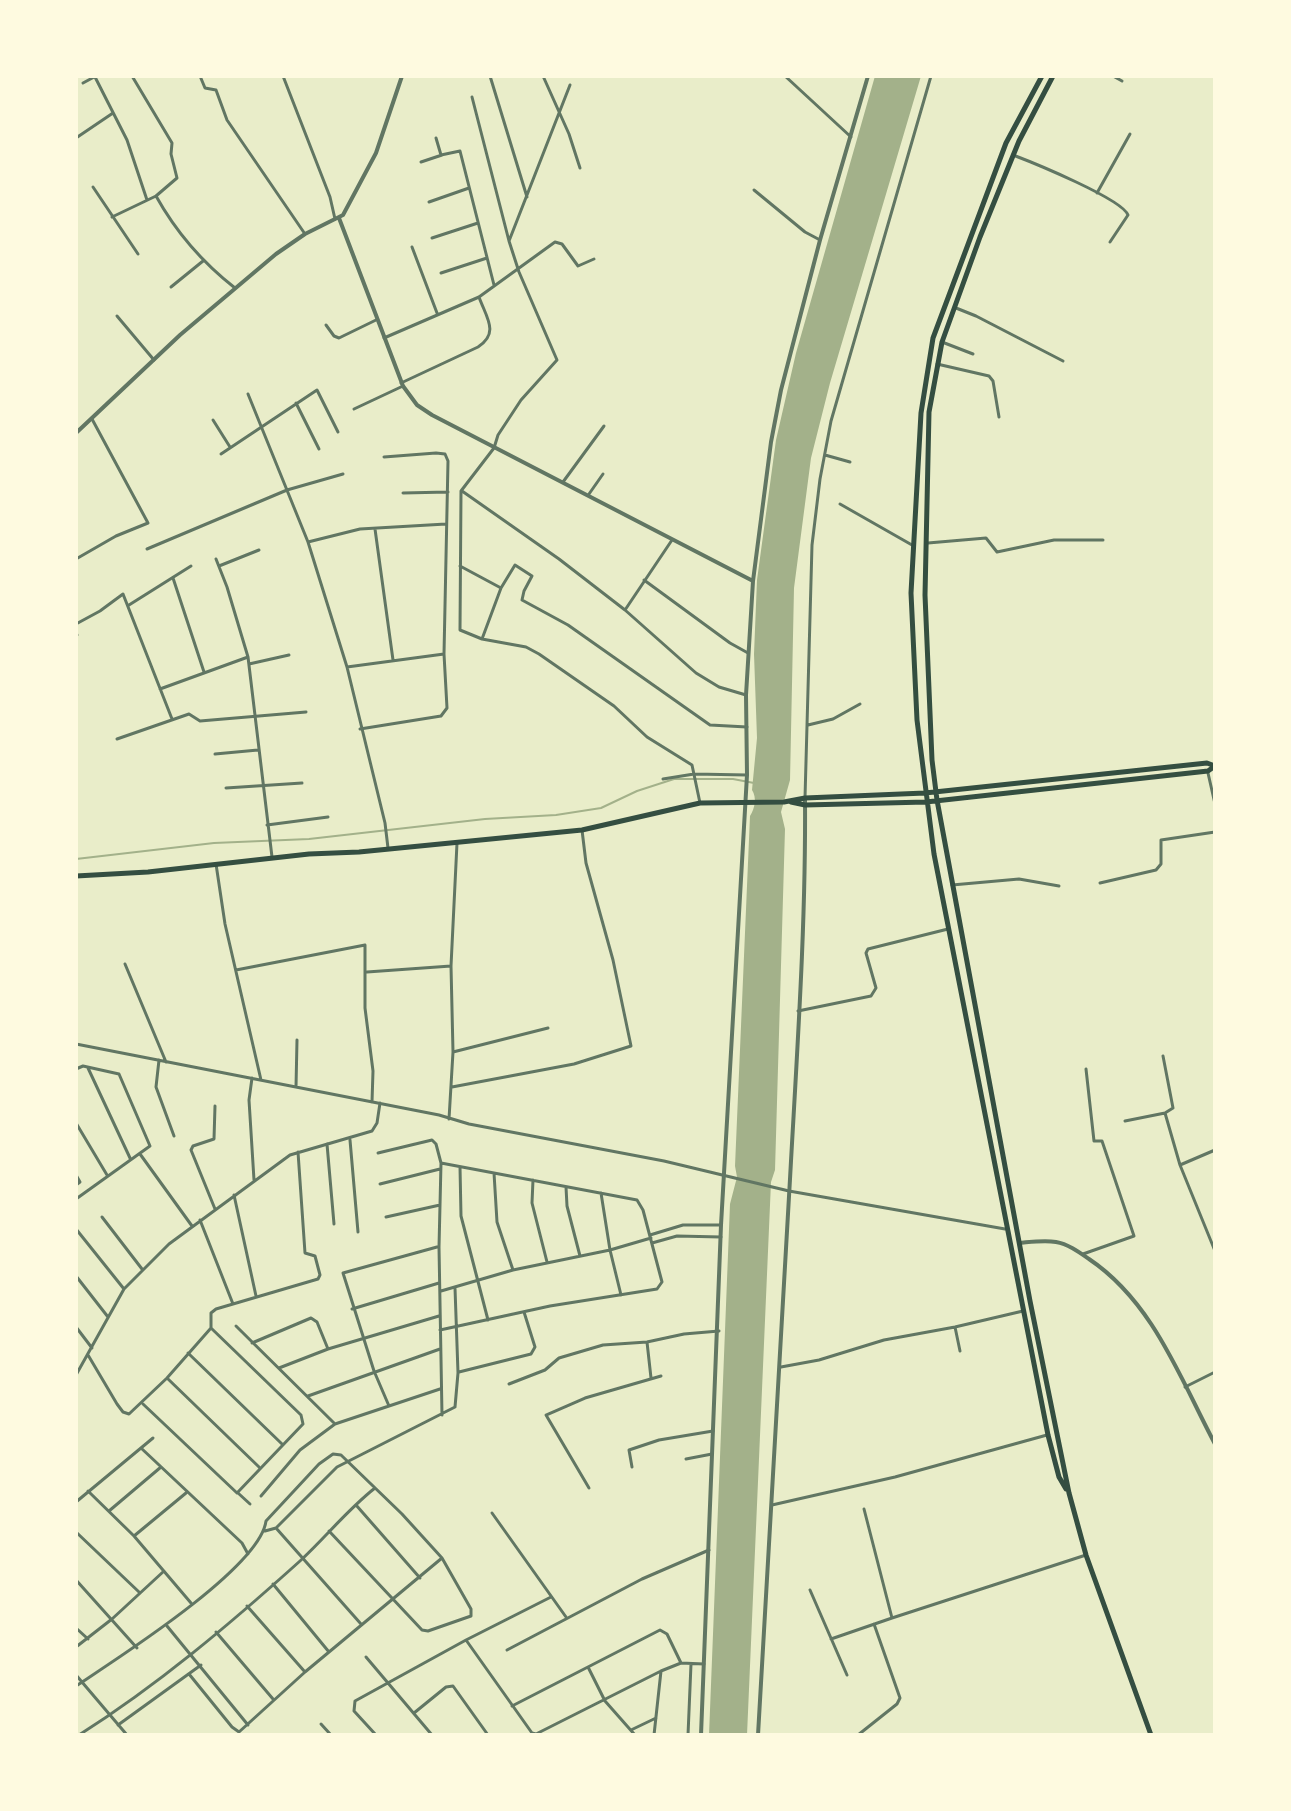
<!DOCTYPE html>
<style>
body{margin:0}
#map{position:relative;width:1291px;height:1811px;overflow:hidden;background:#e9edc9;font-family:"Roboto Condensed",sans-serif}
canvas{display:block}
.frame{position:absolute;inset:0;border:78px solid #fefae0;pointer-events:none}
</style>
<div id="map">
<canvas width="1291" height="1811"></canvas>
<div class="frame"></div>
</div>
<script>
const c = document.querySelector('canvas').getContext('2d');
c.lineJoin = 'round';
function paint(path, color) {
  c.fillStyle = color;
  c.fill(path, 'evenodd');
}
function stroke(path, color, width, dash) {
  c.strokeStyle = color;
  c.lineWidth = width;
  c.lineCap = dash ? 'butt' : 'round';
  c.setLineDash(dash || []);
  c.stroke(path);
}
paint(new Path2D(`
 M875,76h46l-91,307 -19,75 -17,130 -4,192 -9,32 4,17 -10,341 -4,12 -24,553h-38l21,-531 7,-27 -2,-11 15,-350c5,-8 7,-18 2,-26l5,-52 -3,-84 3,-74 19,-140 20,-87z`), '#a3b18a');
stroke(new Path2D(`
 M76,859l138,-16 95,-4 176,-20 71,-4 45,-7 36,-17 37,-12h59l21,4`), '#a3b18a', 2);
stroke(new Path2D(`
 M132,76l40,67 -1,11 6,24 -21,18c20,36 47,67 79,92
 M200,76l5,12 11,2 11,30 78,114
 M283,76l47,121 5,22
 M490,76l37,121
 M543,76l26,58 11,34
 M785,76l66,61
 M1113,76l9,5
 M95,77l32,63 20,60
 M83,83l13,-7
 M570,85l-61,156 10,31 38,88 -36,40 -23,35 -4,13 -33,43 -1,139 22,9 44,8 13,7 75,52 33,31 45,28 8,38
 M472,97l37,144
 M76,138l37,-25
 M436,138l5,17 19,-4 34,134
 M1013,155c21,8 109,44 115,60l-18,27
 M421,162l21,-7
 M93,187l45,67
 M754,190l51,42 15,8
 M1097,193l33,-59
 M429,202l40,-14
 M112,217l44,-21
 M432,238l46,-15
 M412,247l25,66
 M441,273l46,-15
 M171,287l32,-26
 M956,308l20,8 87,45
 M117,316l37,44
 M326,325l8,11 5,2 37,-18
 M384,338l95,-41 76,-55 7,2 16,22 16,-7
 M942,342l31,12
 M937,364l52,12 4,5 6,36
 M401,383l77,-36c22,-14 8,-30 1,-50
 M248,394l60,148 39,125 38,156 3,25
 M296,403l23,46
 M354,409l49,-23
 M213,420l17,27
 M221,454l96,-64 21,42
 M825,455l25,7
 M563,482l41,-56
 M462,491l97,68 66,51 71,63 23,14 27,8
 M403,493l45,-1
 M589,494l14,-20
 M840,504l72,41
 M375,529l18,131
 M308,542l52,-13 86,-5
 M928,543l58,-5 11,14 57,-12h49
 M147,549l140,-59 56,-16
 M76,559l40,-23 32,-13 -56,-104
 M216,559l11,28 21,70 24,200
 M219,566l40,-16
 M460,566l41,22
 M173,578l31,94
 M644,580l86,63 18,10
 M129,605l62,-39
 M625,610l47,-70
 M76,624l24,-13 23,-17 49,125
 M76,633l1,2
 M482,639l19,-51 14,-23 17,11 -8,15 -2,9 46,25 142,100 37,2
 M249,664l40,-9
 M347,667l97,-13
 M160,689l88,-32
 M808,725l25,-6 27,-15
 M360,729l81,-13 6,-8 -3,-54 4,-193 -3,-7 -9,-1 -52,4
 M117,739l72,-25 11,7 106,-9
 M215,754l43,-4
 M1208,773l7,31
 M663,779l31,-5 53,1
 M226,788l76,-5
 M805,798l7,-253 8,-66 11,-58 100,-345
 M267,825l61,-8
 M216,864l9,60 36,156
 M1100,883l56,-13 5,-6v-24l54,-8
 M952,885l67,-6 40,7
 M125,964l41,98
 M236,970l129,-25v63l8,63 -1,31
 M367,972l84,-6
 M798,1011l73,-15 5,-8 -10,-35 2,-4 80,-20
 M76,1044l363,71 30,9 195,37 125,30 216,38
 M453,1052l95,-24
 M159,1060l-3,27 18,49
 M88,1068l42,90
 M76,1069l7,-3 36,8 31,72 -74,53
 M252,1078l-3,22 5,80
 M296,1087l1,-47
 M452,1087l122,-23 57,-18 -18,-86 -27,-97 -4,-33
 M1165,1113l15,52 35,86
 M449,1119l4,-67 -2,-86 6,-123
 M1125,1121l40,-8 8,-5 -10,-52
 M76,1123l31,52
 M350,1140l8,92
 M327,1144l7,80
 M378,1153l54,-13 4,4 5,19 -2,84 3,168
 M140,1154l52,72
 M1180,1165l35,-15
 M460,1167l1,49 27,104
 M494,1173l3,49 16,48
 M76,1175l4,7 -4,3
 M533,1180l-1,23 15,59
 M380,1184l60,-15
 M566,1187l1,19 13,50
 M601,1193l9,57 11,45
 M234,1195l22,101
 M215,1209l-24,-59 2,-4 21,-7 1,-33
 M102,1217l40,52
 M386,1217l54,-12
 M200,1220l33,84
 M76,1229l48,60
 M650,1235l33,-10h37
 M652,1243l25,-7 44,1
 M1083,1254l51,-18 -32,-95h-8l-8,-72
 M76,1276l32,41
 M441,1291l72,-21 97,-20 41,-12
 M352,1309l87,-26
 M236,1326l99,98 105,-35
 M76,1327l16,21
 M955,1327l5,24
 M440,1330l110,-24 107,-17 5,-7 -19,-72 -6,-10 -196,-37
 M647,1342l4,36
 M252,1343l59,-25 6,4 11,27
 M188,1353l94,91
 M88,1355l29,49 6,8 6,2 38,-36 44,-50v-15l5,-4 102,-30 2,-4 -5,-19 -10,-3 -7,-101
 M781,1367l38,-7 65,-20 71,-13 68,-16
 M279,1368l49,-19 111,-33
 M459,1372l72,-18 4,-7 -11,-35
 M76,1375l48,-86 45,-45 121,-89 82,-24 5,-8 3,-20
 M167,1378l92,89
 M509,1384l36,-14 14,-12 44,-13 44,-3 37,-8 35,-3
 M1185,1387l30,-15
 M308,1396l132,-47
 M143,1404l94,89 66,-69 -2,-9 -90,-87
 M389,1406l-15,-35 -31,-98 94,-26
 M141,1448l101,95 6,11
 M686,1459l26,-5
 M632,1467l-3,-17 30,-10 54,-9
 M589,1488l-43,-73 39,-17 76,-22
 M88,1491l46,45 57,67
 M238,1493l12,11
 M261,1496l39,-46 35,-26
 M76,1502l77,-64
 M356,1505l64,73
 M772,1505l123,-28 152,-42
 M109,1511l52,-44
 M492,1513l74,104
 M276,1528l85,96
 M265,1531l11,-3 61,-61 118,-60 3,-34 -3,-85
 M76,1532l63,60
 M134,1536l52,-43
 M76,1580l61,68
 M273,1584l56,68
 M810,1590l37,85
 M247,1606l58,66
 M892,1618l194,-63
 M167,1626l81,99
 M76,1628l12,11
 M216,1632l57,67
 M831,1639l61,-21 -28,-109
 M466,1640l66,93 4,1 125,-63 20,-8 23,1
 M76,1647l36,-28 52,-48
 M507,1650l135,-71 67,-29
 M366,1657l66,78
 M588,1667l17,34 30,34
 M189,1674l43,53 7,5 66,-60 137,-114
 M76,1675l51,60
 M76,1686c42,-28 184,-118 190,-165l53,-57 14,-10 8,1 61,59 40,44 29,51v7l-43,15 -6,-1 -93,-99
 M512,1706l148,-76 7,4 14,29
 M414,1713l32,-26 7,-1 35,49
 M321,1724l10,11
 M118,1725l83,-60
 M631,1730l25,-12
 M79,1735c79,-50 151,-111 221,-174 26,-24 47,-51 75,-73
 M376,1735l-22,-24 1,-10 111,-61 85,-43
 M654,1735l7,-64
 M688,1735l3,-71
 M858,1735l39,-31 3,-6 -26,-74`), '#617663', 3);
stroke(new Path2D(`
 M339,218l64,168 14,19 15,10 321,166
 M76,433l104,-98 96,-81 29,-20 38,-19 33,-62 26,-77
 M1019,1243c12,-1 25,-3 37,-1 12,2 23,10 33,17 64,43 91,119 126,185
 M701,1735l20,-510 26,-450 -1,-80 7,-114 18,-139 10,-52 39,-150 48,-164
 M758,1735c11,-185 21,-371 32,-556 7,-127 16,-254 15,-381`), '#617663', 4);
stroke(new Path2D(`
 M1042,76l-36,67 -73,195 -12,75 -10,180 6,127 17,134 114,581 11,42 7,12
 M1053,76l-34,65 -39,96 -38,105 -13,70 -4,183 7,165 5,40 93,501 39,192 17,62 65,180
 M791,802l14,3 121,-3 282,-31 7,-5
 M76,876l72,-4 161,-18 50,-2 223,-22 118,-27 84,-1 21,-4 120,-5 282,-30 8,3`), '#344e41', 5);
</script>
